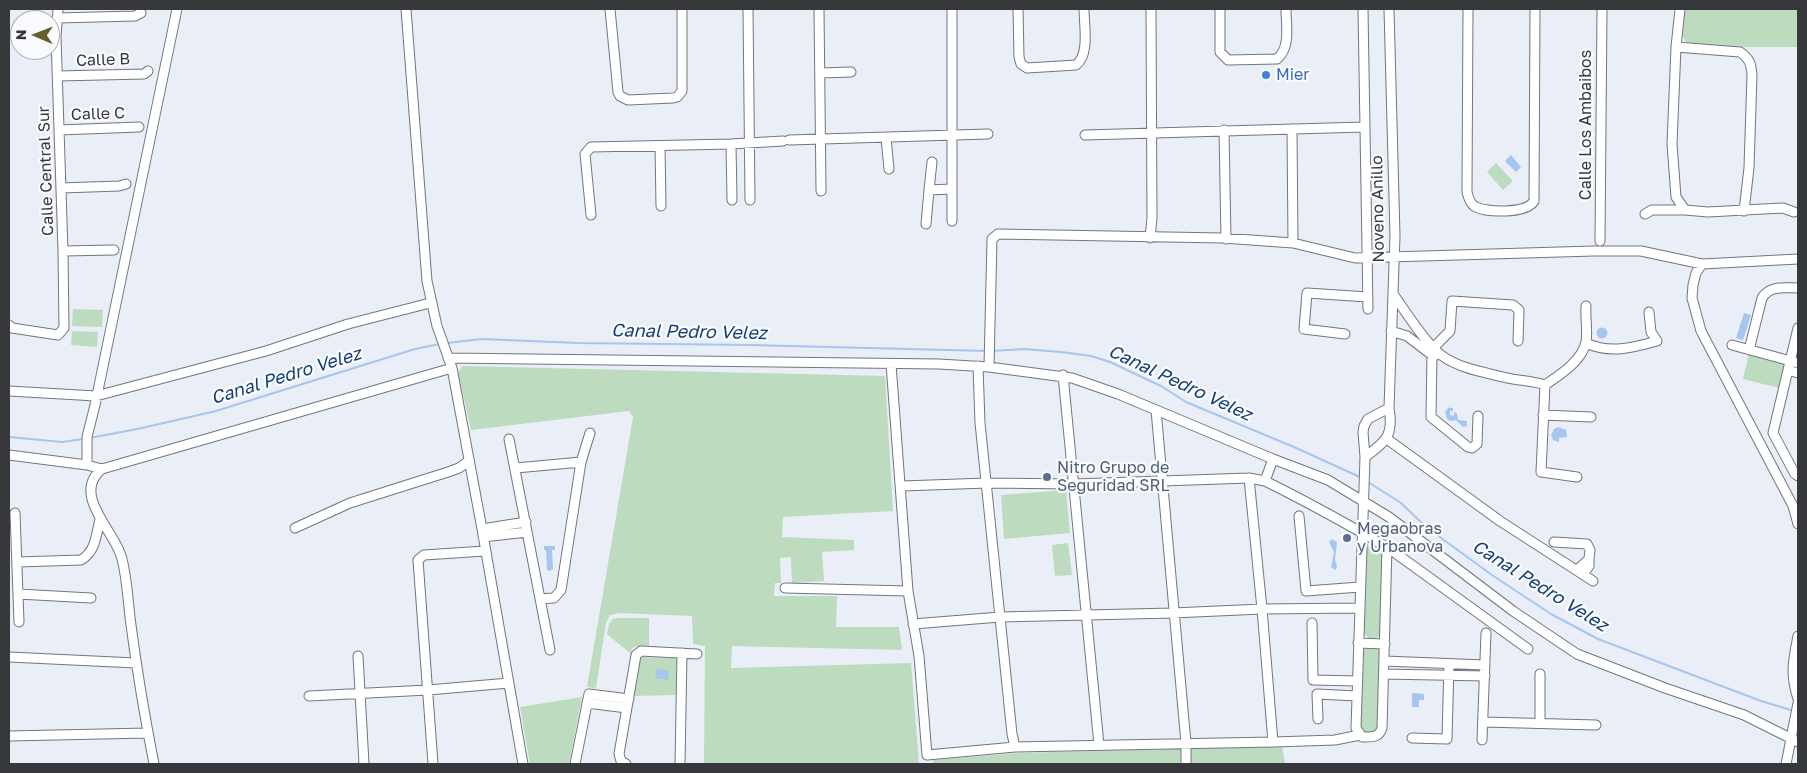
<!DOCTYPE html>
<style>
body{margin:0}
#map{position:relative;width:1807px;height:773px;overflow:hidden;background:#eaeef7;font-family:"Golos Text",sans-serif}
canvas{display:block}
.frame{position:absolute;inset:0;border:10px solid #36383c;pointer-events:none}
.north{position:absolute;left:10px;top:10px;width:50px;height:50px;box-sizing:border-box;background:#f9fbff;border:1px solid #abadb1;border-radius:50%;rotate:271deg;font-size:14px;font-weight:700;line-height:20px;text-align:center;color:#36383c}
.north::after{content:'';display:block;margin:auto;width:18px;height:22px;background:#675e2b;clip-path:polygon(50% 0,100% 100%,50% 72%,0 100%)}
</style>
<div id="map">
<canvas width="1807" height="773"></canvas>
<div class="frame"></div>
<div class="north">N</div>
</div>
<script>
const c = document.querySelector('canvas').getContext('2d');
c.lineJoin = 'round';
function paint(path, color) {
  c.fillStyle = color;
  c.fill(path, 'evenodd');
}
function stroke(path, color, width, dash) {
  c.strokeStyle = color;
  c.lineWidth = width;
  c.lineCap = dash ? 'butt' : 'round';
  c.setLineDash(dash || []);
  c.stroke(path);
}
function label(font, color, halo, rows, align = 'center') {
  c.font = font + ' "Golos Text",sans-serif';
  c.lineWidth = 4.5;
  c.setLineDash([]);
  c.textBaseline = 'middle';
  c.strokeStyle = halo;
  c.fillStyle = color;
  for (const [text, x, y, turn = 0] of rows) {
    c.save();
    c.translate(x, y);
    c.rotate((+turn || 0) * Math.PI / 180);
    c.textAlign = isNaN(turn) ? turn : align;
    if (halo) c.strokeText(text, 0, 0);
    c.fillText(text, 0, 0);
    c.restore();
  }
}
paint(new Path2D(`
 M1684,9h114v38h-57l-52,-3c-12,-8 -6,-23 -5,-35z
 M1496,163l17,18 -10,9 -16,-18z
 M73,309l30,1 -1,17 -30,-1z
 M72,331l26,1 -1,15 -26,-2z
 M1749,354l36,9 -6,25 -36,-9z
 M462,366l423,10 8,135 -110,6 -1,20 72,3v10l-32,2 2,29 -32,2 -1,-26 -11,1 1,25h-6l-1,13h63l-1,31h63l3,23 -170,-4 -1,22 180,-5 8,101h-215l1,-118 -12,-2 -1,-28 -72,-3 -10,2 -4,8 -10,65 -9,-1 46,-270 -4,-6 -158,19 -13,-57z
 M1066,490l4,43 -66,6 -3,-44z
 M1068,543l4,32 -17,1 -3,-31z
 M1369,546l12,1 3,5 -3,83c-8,6 -14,4 -18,-4l3,-83z
 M619,618h30v29l-11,-1 -6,2 -1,6 -24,-20 2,-10 4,-5z
 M1365,648l14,1 3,3 -4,77 -3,3c-7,1 -11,3 -15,-4l3,-76z
 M643,657l35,1 -2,37 -43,1 7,-37z
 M582,697l-13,67h-39l-10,-57z
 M1282,746l3,18h-352v-4l85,-7z`), '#bddbbf');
paint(new Path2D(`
 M1511,155l10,12 -5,5 -11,-11z
 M1744,313l7,2 -8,25 -7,-2z
 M1596.5 333a5.5 5.5 0 1 1 11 0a5.5 5.5 0 1 1-11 0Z
 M1449,407l1,1h3v3h-3v4l4,1v-4l3,1 1,7 9,1v5l-4,1 -7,-7 -5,1 -4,-2 -2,-7z
 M1558,427l8,3 1,7 -8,1v4l-6,-2 -2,-5 3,-6z
 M1332,539l5,3 -2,17 2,8 -2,3 -4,-3 3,-15 -5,-10z
 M544,546h11v4h-3l1,19 -3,2 -3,-1 -1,-20h-2z
 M657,669l12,2 -1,9 -13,-2z
 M1412,693l12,1v6h-5v7h-7z`), '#a5c6ef');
stroke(new Path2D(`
 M447,343l35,-4 96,4 172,2 237,6
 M992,351l32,-2 37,3 30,4 19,6 51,24 25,16 108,45 68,31
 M9,437l53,5 21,-3
 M90,438l52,-10 74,-17 199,-62 25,-5
 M1368,482l33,21 25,24 66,48 59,39 47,25 163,62 33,10`), '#a5c6ef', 2);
const minor = new Path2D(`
 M406,9l21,272 10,45 15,42 30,161 41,235
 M610,9l8,83 2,4 8,4 45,-2 4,-1 5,-6v-82
 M748,9l2,191
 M819,9l2,182
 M1018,9l1,48 2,7 6,4 49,-3c14,-11 8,-39 8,-56
 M1220,9v43l8,8 49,-1c14,-12 9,-33 9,-50
 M1363,9l5,300
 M1468,9l-1,183c1,4 3,11 7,14 12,7 52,8 60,-5l1,-192
 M1680,9l-4,38 -4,97 4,53 9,13
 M57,18l78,-2 6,-3
 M1676,47l64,5c10,7 11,12 12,23l-3,93 -5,43
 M820,73l31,-1
 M58,76l86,-2 4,-3
 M1292,129l1,114
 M59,130l80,-3
 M1224,130l2,109
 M1085,135l279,-8
 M886,138l3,31
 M789,140l199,-6
 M731,144l1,56
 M660,146l1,60
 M932,162l-3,28 23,-1
 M61,188l58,-2 7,-2
 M1645,214l7,-4h33l23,2 55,-3 20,-1 11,4
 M591,215l-6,-61 6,-7 140,-3 52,-3
 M952,221v-212
 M926,224l3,-34
 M1150,238l2,-20 -1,-209
 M1600,241l2,-232
 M63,251l51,-1
 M1702,264l-6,9 -3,12 -1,13 9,33 92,175 5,18
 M1393,294c11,15 34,52 48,61 17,13 42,17 62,22 14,4 28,3 42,8
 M9,325l3,3 46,7 6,-7 -1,-77 -7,-214 2,-28
 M1798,328l-25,105 22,41 3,2
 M1391,331l16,5 25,19h4
 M1345,334l-41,-5 3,-36 61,4
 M1586,343c24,11 46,5 71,-2l-6,-9 -2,-20
 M1732,345l66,18
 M1433,348l17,-17 2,-30 61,4 6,5 -1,31
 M1749,350l13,-52c8,-13 23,-10 36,-10
 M1432,355l-1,62 37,30 4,1 5,-4 1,-28
 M448,358l491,6 50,3 83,11 46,16 155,65 55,21 61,37 124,94 64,43 88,34 79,27 54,27
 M891,364l17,227 11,65 8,99 88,-8 258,-5 62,-2 25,-5
 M978,366l2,57 32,311 3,13
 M989,367l3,-128 6,-5 225,4 70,5 62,15 239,-7h47l61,13 96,-5
 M1788,370l10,3
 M1063,375l36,370
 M1545,385l-4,87 36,5
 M1545,385c15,-10 37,-24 41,-43 2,-11 -1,-25 0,-36
 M9,391l87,5 170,-45 82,-27 82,-21
 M1156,410l30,333v21
 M1543,415l48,2
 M509,439l41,211
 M1387,439l113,82 93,60
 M9,455l78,10 15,4
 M1365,457c21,-16 29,-21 24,-49l6,-172 -6,-227
 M87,465v-28l8,-32 82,-396
 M516,468l65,-6
 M1249,478l13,131 11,133
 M1265,481c41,20 82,43 122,66l-5,181c-3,10 -10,9 -20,9l-6,-9 9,-271 -2,-25 1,-6 4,-7 21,-11
 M902,486l85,-3 88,1 174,-6 16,3 8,-22
 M15,513l4,109
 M1299,516l7,75 54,-4
 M295,528l55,-25 98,-31 11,-4 10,-7
 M482,529l44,-7
 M483,537l44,-5
 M1554,542l33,2 3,6 -1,9
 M1387,547l141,102
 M17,562l64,-2c15,-9 15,-25 19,-41
 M1577,570l12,-11v7l-6,8
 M785,588l123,3
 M18,594l73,4
 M540,599l14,-1 7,-8 20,-128 9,-29
 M1312,623l1,57 44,1
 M913,624l87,-7 173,-4 89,-4 97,-1
 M1798,636c-5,25 -8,38 0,63
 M1358,643l27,1
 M358,656l6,108
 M9,657l127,6
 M1384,661l101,4
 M1384,674l101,2
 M1540,674v48
 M309,696l119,-6 81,-7
 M587,703l40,5
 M1318,719l-1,-25 40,2
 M1484,722l112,3
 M9,736l139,-3
 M1412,738l35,1 2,-75
 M1482,740l4,-107
 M154,764c-9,-46 -17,-93 -23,-139 -3,-20 -4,-55 -11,-72 -9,-25 -48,-60 -18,-84l350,-101
 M433,764l-15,-204 6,-5 61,-4
 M575,764l14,-70 40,5
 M626,764l-5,-3 -2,-7 17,-99 5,-4 56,3
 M680,764l2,-111
 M1786,764l12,-61`);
stroke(minor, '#72767e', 11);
stroke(minor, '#fff', 9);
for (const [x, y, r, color] of [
 [1266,75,5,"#3f7fe0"],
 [1047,477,5,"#5c6f8a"],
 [1347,538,5,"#5c6f8a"]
]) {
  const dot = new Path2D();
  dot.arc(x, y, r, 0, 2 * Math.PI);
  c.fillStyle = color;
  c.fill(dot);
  stroke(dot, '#f9fbff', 2);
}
label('16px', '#36383c', '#f9fbff', [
 ["Calle B",103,60,-2],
 ["Calle C",98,114,-2],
 ["Calle Los Ambaibos",1586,125,-90],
 ["Calle Central Sur",46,171,-92],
 ["Noveno Anillo",1378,209,-91]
]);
label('16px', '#366cbe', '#f9fbff', [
 ["Mier",1276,75]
], 'left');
label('16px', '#4e5e75', '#f9fbff', [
 ["Nitro Grupo de",1057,468],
 ["Seguridad SRL",1057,486],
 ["Megaobras",1357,529],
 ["y Urbanova",1357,547]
], 'left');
label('italic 18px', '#143f72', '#f9fbff', [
 ["Canal Pedro Velez",689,332,1],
 ["Canal Pedro Velez",286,376,-17],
 ["Canal Pedro Velez",1180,383,25],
 ["Canal Pedro Velez",1540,586,32]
]);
</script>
